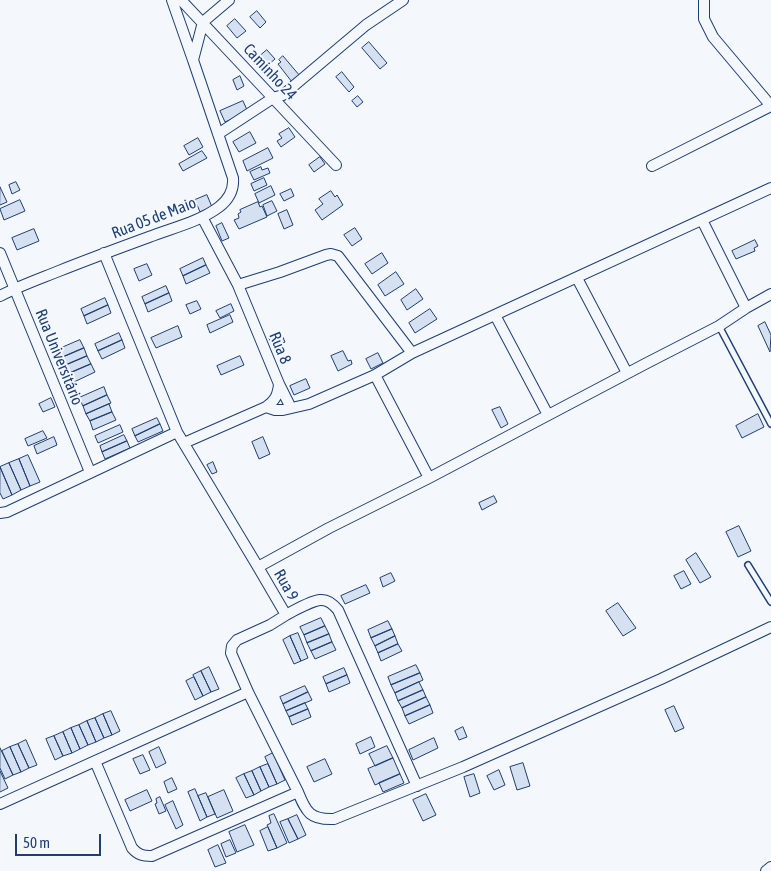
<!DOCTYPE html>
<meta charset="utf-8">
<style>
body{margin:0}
#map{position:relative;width:771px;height:871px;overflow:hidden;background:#f4f7fb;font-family:"Asap Condensed",sans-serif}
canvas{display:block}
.scale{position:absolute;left:15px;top:834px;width:86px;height:22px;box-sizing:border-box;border:2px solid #1d3f73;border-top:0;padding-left:6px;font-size:15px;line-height:18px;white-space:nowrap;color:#1d3f73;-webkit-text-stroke:4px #f4f7fb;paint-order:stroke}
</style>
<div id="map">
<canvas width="771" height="871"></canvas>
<div class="scale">50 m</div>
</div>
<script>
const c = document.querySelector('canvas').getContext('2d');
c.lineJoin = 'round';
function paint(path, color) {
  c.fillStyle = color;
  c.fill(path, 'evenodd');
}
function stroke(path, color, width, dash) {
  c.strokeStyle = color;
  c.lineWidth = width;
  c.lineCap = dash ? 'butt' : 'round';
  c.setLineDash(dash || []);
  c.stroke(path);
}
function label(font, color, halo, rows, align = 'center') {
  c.font = font + ' "Asap Condensed",sans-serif';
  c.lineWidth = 4;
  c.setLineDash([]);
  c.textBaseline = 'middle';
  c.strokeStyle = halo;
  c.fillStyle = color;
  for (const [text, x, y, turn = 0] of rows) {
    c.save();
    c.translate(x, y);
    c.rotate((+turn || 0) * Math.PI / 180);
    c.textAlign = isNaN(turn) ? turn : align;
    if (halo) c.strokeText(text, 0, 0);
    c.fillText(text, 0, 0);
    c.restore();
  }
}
const building = new Path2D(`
 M257,11l9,11 -6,6 -10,-11z
 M235,19l11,12 -9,7 -10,-12z
 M369,42l18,21 -7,6 -18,-21z
 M267,50l8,9 -14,12 -8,-9z
 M283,56l17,20 -8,6 -14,-18 3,-2 -2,-2z
 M342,72l12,15 -5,5 -13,-15z
 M240,76l4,10 -7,4 -4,-10z
 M358,96l5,6 -6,5 -5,-6z
 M243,101l5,11 -23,10 -5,-11z
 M289,128l6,9 -14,10 -4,-6 5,-3 -3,-4z
 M250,132l6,11 -17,9 -6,-10z
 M198,138l5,9 -14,8 -5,-9z
 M268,148l5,10 -26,13 -4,-10z
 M202,151l5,7 -24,13 -4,-7z
 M320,157l5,7 -11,8 -5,-7z
 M261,167l1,3 6,-2 2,5 -16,7 -4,-8z
 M264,178l3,7 -13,6 -3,-7z
 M16,182l4,8 -8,4 -3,-9z
 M271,186l4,9 -16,8 -4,-9z
 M0,187l7,15 -7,3z
 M291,189l3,7 -10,5 -4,-7z
 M331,191l4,6 2,-2 6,10 -21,15 -7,-10 8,-6 -4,-5z
 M207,195l5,12 -12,5 -5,-12z
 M20,200l5,11 -21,9 -4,-11z
 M272,201l5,10 -10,5 -4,-11z
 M258,202l2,5 2,-1 5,11 -28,12 -5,-9 5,-2 -1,-4 3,-2 -1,-2z
 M287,210l6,15 -9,4 -6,-15z
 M222,223l7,15 -7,3 -6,-15z
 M355,228l7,11 -10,7 -8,-11z
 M34,229l5,12 -22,9 -5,-12z
 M755,240l3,6 -4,2 1,3 -19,8 -4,-8z
 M382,253l6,10 -16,11 -7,-10z
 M203,258l3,7 -23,11 -3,-7z
 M147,264l5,11 -13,6 -5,-12z
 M206,265l4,8 -24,11 -3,-8z
 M396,272l8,12 -19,12 -7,-11z
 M166,286l3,7 -24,11 -3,-7z
 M416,289l7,10 -16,11 -6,-10z
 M169,293l3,8 -24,11 -3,-8z
 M105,298l3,7 -24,11 -3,-7z
 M197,301l4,8 -11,5 -4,-9z
 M231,304l3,7 -14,7 -4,-7z
 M108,305l3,8 -24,11 -3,-8z
 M430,309l7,10 -22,14 -6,-10z
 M230,315l3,7 -23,11 -3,-8z
 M765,322l6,13 -1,17 -12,-26z
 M178,326l4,11 -26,11 -5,-10z
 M119,333l3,7 -24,11 -3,-7z
 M281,333l4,9 -12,5 -4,-9z
 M80,340l4,8 -21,9 -4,-8z
 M122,340l3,8 -23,11 -4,-8z
 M84,348l3,8 -21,9 -3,-8z
 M343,351l5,10 3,-1 1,4 -14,7 -7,-15z
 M378,353l5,10 -12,6 -5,-10z
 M87,356l4,8 -21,9 -4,-8z
 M240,356l4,9 -23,10 -4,-9z
 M91,364l4,8 -21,10 -4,-9z
 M306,379l4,9 -16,7 -4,-9z
 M104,387l3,8 -24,11 -4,-8z
 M107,395l4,8 -25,11 -3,-8z
 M51,398l4,9 -12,5 -4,-8z
 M109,404l3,8 -22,9 -4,-7z
 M500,407l8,17 -7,4 -9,-18z
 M112,412l4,8 -23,10 -3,-9z
 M758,414l6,13 -22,11 -6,-12z
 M157,418l3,6 -25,12 -3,-7z
 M160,424l3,7 -25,11 -3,-6z
 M120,425l3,7 -25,11 -3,-7z
 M43,431l4,7 -19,8 -3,-7z
 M124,435l3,6 -25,11 -2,-6z
 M54,437l3,8 -20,9 -3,-8z
 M263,437l7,17 -11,5 -7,-17z
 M127,441l3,7 -25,11 -3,-7z
 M28,455l12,27 -10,4 -11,-27z
 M19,459l11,27 -9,4 -12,-27z
 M213,462l4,10 -5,2 -5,-9z
 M9,463l12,27 -9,5 -12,-28z
 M0,467l12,28 -9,4 -3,-6z
 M494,496l3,6 -15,8 -3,-7z
 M739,526l12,25 -13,6 -12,-25z
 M696,553l15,24 -11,6 -14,-23z
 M684,571l7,13 -10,5 -7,-13z
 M391,573l4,8 -12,6 -3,-9z
 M366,585l4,8 -25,11 -4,-8z
 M618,603l18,25 -13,8 -17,-25z
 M321,618l4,8 -21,9 -4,-8z
 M388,621l4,8 -21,9 -3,-8z
 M325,626l4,8 -22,9 -3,-8z
 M392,629l3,7 -20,10 -4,-8z
 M298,633l10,25 -7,3 -11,-25z
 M329,634l3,8 -21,9 -4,-8z
 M290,636l11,25 -7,3 -11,-24z
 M395,636l3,8 -20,9 -3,-7z
 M332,642l4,8 -21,9 -4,-8z
 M398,644l4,7 -21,10 -3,-8z
 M416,665l4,8 -29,12 -3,-8z
 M209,667l10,22 -8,3 -10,-21z
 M344,668l3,7 -21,9 -3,-7z
 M201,671l10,21 -8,4 -10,-21z
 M420,673l3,7 -28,13 -4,-8z
 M347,675l3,8 -21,9 -3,-8z
 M194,677l9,19 -8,4 -9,-19z
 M419,682l4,8 -25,11 -3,-8z
 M305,686l3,6 -25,12 -3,-7z
 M423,690l3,7 -24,11 -4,-7z
 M308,692l4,8 -26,11 -3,-7z
 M426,697l4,8 -25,11 -3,-8z
 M305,703l3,6 -19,8 -3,-6z
 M430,705l3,8 -24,11 -4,-8z
 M674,706l10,22 -9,4 -10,-22z
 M308,709l3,8 -19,8 -3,-8z
 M111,711l9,20 -8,4 -9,-21z
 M103,714l9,21 -8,3 -9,-20z
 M95,718l9,20 -8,4 -9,-21z
 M87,721l9,21 -8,3 -9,-20z
 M79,725l9,20 -8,4 -9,-21z
 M463,727l4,10 -8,3 -4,-9z
 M71,728l9,21 -8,4 -9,-21z
 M63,732l9,21 -9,3 -9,-20z
 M54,736l9,20 -8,4 -9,-21z
 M371,737l4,10 -15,7 -4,-10z
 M434,738l4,10 -25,12 -4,-10z
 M26,740l11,25 -8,3 -11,-24z
 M18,744l11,24 -8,4 -11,-25z
 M387,746l6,12 -18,8 -6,-12z
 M10,747l11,25 -8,3 -11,-24z
 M159,747l7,16 -10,5 -7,-16z
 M0,748l13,27 -8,4 -5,-11z
 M273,753l12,27 -8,4 -12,-27z
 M143,755l7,15 -10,4 -7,-15z
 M393,758l7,16 -25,11 -7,-16z
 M325,759l7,15 -18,8 -7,-15z
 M523,763l7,23 -13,4 -7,-23z
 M268,764l9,20 -8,3 -9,-20z
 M260,767l9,20 -8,4 -9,-20z
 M499,770l6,15 -11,5 -7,-14z
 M0,771l8,17 -8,4z
 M252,771l9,20 -7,4 -10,-21z
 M244,774l10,21 -8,3 -10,-20z
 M400,774l4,9 -21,9 -4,-9z
 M474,774l6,19 -10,4 -6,-20z
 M172,778l5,11 -9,4 -4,-11z
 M195,789l12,28 -7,4 -12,-29z
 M147,790l5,11 -22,10 -5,-11z
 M224,790l9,21 -16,7 -9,-21z
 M206,793l9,21 -8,3 -9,-21z
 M426,794l10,21 -13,6 -10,-21z
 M160,797l6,14 -7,3 -4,-10 2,-1 -1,-4z
 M173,801l10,24 -7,4 -11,-24z
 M274,814l13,29 -10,5 -10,-23 4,-2 -2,-7z
 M297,815l9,20 -8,4 -10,-20z
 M288,819l10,20 -9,4 -9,-21z
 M245,825l9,20 -17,7 -8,-20z
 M268,827l9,21 -9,3 -8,-20z
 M230,840l6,13 -10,4 -5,-13z
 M218,845l8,18 -11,4 -7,-17z`);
paint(building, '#d5e0f0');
stroke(building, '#1d3f73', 1);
const service = new Path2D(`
 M719,326l52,98
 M748,565l23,37`);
const minor = new Path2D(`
 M172,0l21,60
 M181,0l155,165
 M704,0v19l9,18 58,69
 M218,134l55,-36 10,-3 83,-70 37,-25
 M652,166l119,-60
 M702,220l44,88
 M0,253l90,219
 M577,278l50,95
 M238,285l42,-13 46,-17 5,-1 7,2 74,97
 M0,296c19,-10 39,-17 59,-25 30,-12 60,-23 90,-34 23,-9 50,-15 70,-30 9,-7 15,-17 14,-29l-40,-118 10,-38 26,-22
 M495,315l53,100
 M375,375l54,103
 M279,384l12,24
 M266,407l9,3h8l26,-6 66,-29 37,-22 359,-165
 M184,443l82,-36c9,-6 12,-12 13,-23l-41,-99 -36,-68
 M0,513l7,-1 170,-80
 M258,567l71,-39 100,-50 216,-114 74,-38 27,-18 25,-14
 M286,615c7,-4 26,-14 34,-15 8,-1 14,5 18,10l79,176
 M248,692l50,100c8,20 12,28 36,27l129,-52 198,-88 110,-52
 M95,761l37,87c6,7 11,8 20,8l146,-64
 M0,804l248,-112 -17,-39 1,-7 5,-6 33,-15 16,-10 -28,-48 -81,-135 -73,-179
 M766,871l5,-4`);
stroke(service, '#1d3f73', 8);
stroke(minor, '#1d3f73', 12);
stroke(service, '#f4f7fb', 5);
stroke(minor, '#f4f7fb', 10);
label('16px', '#1d3f73', '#f4f7fb', [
 ["Caminho 24",270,72,47],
 ["Rua 05 de Maio",154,218,-21],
 ["Rua 8",280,348,67],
 ["Rua Universitário",59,357,68],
 ["Rua 9",286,585,60]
]);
</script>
